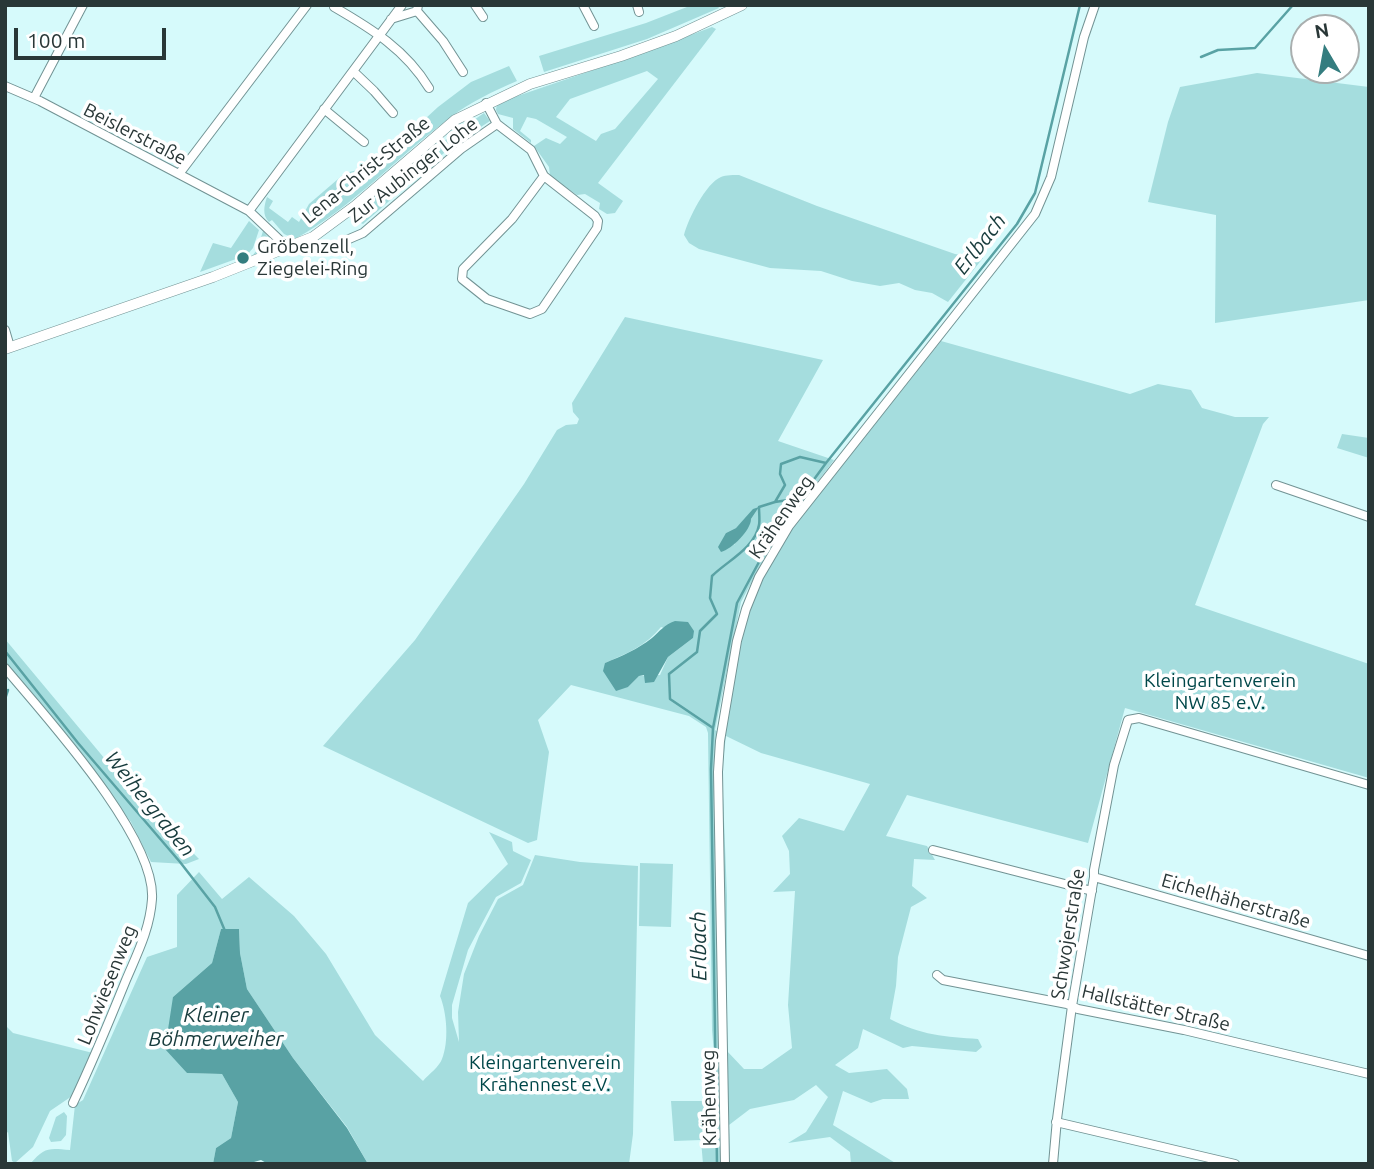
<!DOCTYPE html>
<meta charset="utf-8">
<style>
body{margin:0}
#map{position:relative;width:1374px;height:1169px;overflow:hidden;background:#d6fafb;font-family:Ubuntu,sans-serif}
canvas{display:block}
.frame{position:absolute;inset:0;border:7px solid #293737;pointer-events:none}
.north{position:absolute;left:1290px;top:14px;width:70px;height:70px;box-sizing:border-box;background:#fff;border:2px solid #a9afaf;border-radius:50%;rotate:350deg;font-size:19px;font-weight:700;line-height:28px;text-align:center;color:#293737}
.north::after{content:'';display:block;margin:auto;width:24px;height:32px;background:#347d7f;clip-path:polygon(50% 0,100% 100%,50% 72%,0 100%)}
.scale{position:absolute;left:14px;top:28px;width:152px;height:32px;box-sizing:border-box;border:4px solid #293737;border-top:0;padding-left:9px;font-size:21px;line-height:24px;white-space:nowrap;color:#293737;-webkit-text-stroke:5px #fff;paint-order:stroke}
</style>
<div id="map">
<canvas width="1374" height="1169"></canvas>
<div class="frame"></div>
<div class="north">N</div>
<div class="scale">100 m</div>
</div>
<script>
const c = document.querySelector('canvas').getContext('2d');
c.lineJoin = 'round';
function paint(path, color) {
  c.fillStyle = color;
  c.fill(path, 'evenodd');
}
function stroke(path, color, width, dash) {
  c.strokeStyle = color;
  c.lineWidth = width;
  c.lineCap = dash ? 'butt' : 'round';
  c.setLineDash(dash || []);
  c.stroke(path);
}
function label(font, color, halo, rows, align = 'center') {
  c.font = font + ' Ubuntu,sans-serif';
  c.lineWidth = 7;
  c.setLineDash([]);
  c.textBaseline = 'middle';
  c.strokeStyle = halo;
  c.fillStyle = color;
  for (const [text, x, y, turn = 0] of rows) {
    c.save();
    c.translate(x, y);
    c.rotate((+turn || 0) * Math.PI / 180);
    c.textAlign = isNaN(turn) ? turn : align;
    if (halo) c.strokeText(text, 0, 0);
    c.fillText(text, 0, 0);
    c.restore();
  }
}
paint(new Path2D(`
 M692,5h25l2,3 -72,31 -103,33 -5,-16 107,-33z
 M712,27l4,2 -118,154 25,18 -8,12 -8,1 -8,-5 1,-6 -15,-9 -8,1 -27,-19 -1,-9 -15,-21 12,-8 14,6 7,-7 -31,-18 -9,-2 -7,14 11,9v3l-18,-14v-11l-15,-4 -2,-4 1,-7 146,-50zM647,71l11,8 -43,50 -14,5 -5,7 -40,-24 14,-18z
 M509,66l8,15c-23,10 -47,21 -66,36 -53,39 -98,90 -156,122l-11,-5 -12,-14 -3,2c-7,-7 -5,-16 -2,-25l6,4 -4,7 19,14 4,-5 7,5 10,-18 36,-31 29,-7 64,-59 33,-25z
 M1257,73l112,14v213l-154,23 1,-108 -68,-13 20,-80 12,-35z
 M484,113l6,8 -38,25 -89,78 -11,-5 34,-30h9l5,-5 -1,-6 29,-26z
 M739,175l78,31 138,48 28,4 -35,44 -16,-9 -17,-3 -16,-7 -19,3 -28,-5 -31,-10 -51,-3 -71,-19 -10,-6 -5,-8c4,-16 22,-52 37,-58 5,-2 13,-2 18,-2z
 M249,221l10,9 -6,18 -6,7 -47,17 13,-29 18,5z
 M263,231l12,15 -2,5 -20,9 -1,-4 5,-6z
 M625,317l198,43 -45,81 56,19 -59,78 -34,64 -26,128 10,6 16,-94 8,-32 13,-31 30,-50 149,-188 189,53 28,-10 33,6 11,18 33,9h34l-6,7 -68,181 174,59v114l-244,-70 -37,135 -181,-48 -21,41 41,10 8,14 -21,-1 -2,27 15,12 -16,9 -13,50 -2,29 -6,33c29,16 57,18 88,20l4,8 -6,5 -64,-6 -9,2 -40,-19 -5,19 -23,17 14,8 38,-4 20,20 2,10h-26l-12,4 -28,-12 -10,34 64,39h-46l-1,-12 -20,-15 -42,6 18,-11 22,-35 -12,-12 -22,15 -44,9 -21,16 1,39h-27l-2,-24 -27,1 -3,-40h47l-6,-71 -4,-297 -2,-6 -17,-11 -118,-31 -33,35 11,32 -12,88 -9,3 -205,-97 92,-106 109,-156 33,-54 9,-5 11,-1 2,-5 -6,-7 -1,-9zM758,508l-3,5 -21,32 -8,-12 10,-5zM661,627l32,11 -25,19 -8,18 -21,1 -11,11 -23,-24c21,-9 42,-18 56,-36zM726,736l35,17 109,31 -26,47 -45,-13 -17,18 7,15 1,23 -17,18 22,-1 -7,114 4,43 -30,21h-18l-17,-18v-155l-5,-126z
 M1342,434l27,4v20l-32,-10z
 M5,639l125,150 69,70 -13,5 -35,-2 -20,-40 -126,-161z
 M489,832l23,10 1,9 18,9 -10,23 -25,14 -28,53 -16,55v13l7,24 -1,-30 6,-38 15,-38 19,-37 25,-14 12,-30 45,7 58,4 -5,268 -4,30h-261l-21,-37 -54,-69 -46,-69 -7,-36 -1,-24h-18l-9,34 -39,34 14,76 35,1 16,28 -7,36 -15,10 -3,16h-183c15,-17 18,-16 40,-14l5,-45 8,-5 64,-143 30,-10v-52l22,-23 23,27 27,-22 45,39 32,38 49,81 48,46c6,-7 16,-14 19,-22 7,-17 5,-46 -2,-63l28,-93 40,-39z
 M640,863l33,1 -2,63 -32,-1z
 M5,1025l8,8 80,20 -21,43 -22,15 -17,36 -18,16 -3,-2 -4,-29 -3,2z
 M64,1112l3,4 -1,19 -5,6 -10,1 -2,-4 7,-21z`), '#a5ddde');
paint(new Path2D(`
 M759,507l-8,12c0,11 -19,30 -30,33l-3,-5 8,-14 10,-5 17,-19z
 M675,621l13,1 6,9 -1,7 -25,19 -14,25 -9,1 -1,-8 -5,1 -11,11 -12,4 -13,-20 2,-8c17,-7 33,-14 47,-25 8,-7 12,-13 23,-17z
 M221,929h18l1,24 7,36 46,69 54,70 21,36h-100l-7,-4 -14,4h-34l3,-16 15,-10 7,-36 -16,-28 -35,-1 -22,-24 8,-52 39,-34z`), '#59a2a4');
stroke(new Path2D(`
 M1201,57l17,-7 37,-2 38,-43
 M775,502l13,-2 8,4
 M5,651l73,92 102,119 35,45 10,24
 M5,699l3,-9
 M713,728l24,-125 37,-69 52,-71
 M717,1164l-6,-395 2,-41 -43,-29 -1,-25 28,-22 3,-21 17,-17 -7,-16 2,-22c15,-15 43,-28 47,-51 1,-5 0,-12 0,-18l16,-5 10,-17 -5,-11 1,-10 19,-7 26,6 191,-239 18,-31 45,-188`), '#59a2a4', 2.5);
const minor = new Path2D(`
 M475,5l8,12
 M583,5l11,21
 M637,5l2,7
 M334,7c38,22 72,43 95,81
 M417,11l26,30 20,31
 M391,19l26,-8 1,-6
 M353,71l21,20 19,22
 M5,86l35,15 209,110 39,37
 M34,98l49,-93
 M486,103l11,21 34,26 13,26 -32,43 -49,50 -1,10 25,20 43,15 12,-5 55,-81 1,-7 -3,-5 -51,-40
 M324,109l40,33
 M179,174l128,-169
 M249,211l153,-206
 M349,239l14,-6 98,-84 36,-25
 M5,330l5,17
 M1276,485l93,32
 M5,668c41,49 151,169 147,231 -2,30 -15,55 -26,81 -17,42 -34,83 -53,123
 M933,850l159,41
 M1094,877l275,79
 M937,975l6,5 124,24 11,5 106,21 185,44
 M1056,1122l179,42
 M725,1164l-7,-392 2,-31 17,-100 9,-32 13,-32 30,-51 246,-312 16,-37 33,-140 11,-32
 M1053,1164l4,-45 15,-113 22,-129v-7l20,-105 14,-45 11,-2 230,67`);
const tertiary = new Path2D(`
 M5,349l208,-72 100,-40 42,-31 100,-86 75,-36 91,-28 55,-20 66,-31`);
stroke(minor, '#729394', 10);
stroke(tertiary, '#729394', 11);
stroke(minor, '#fff', 8);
stroke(tertiary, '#fff', 10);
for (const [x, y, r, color] of [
 [243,258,7,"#347d7f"]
]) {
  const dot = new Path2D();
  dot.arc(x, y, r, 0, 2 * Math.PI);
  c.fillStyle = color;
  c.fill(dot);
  stroke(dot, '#fff', 2.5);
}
label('19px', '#293737', '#fff', [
 ["Beislerstraße",135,134,27],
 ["Lena-Christ-Straße",366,170,-39],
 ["Zur Aubinger Lohe",413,170,-38],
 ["Krähenweg",781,517,-55],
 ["Eichelhäherstraße",1236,901,16],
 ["Schwojerstraße",1068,934,-81],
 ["Lohwiesenweg",107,985,-68],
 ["Hallstätter Straße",1156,1008,13],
 ["Krähenweg",709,1098,-91]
]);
label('19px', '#293737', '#fff', [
 ["Gröbenzell,",257,247],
 ["Ziegelei-Ring",257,269]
], 'left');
label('19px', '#004749', '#fff', [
 ["Kleingartenverein",1220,681],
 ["NW 85 e.V.",1220,703],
 ["Kleingartenverein",545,1063],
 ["Krähennest e.V.",545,1085]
]);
label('italic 21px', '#173b3c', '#fff', [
 ["Erlbach",980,244,-52],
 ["Weihergraben",150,804,51],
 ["Erlbach",699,946,-91],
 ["Kleiner",216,1015],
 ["Böhmerweiher",216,1039]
]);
</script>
